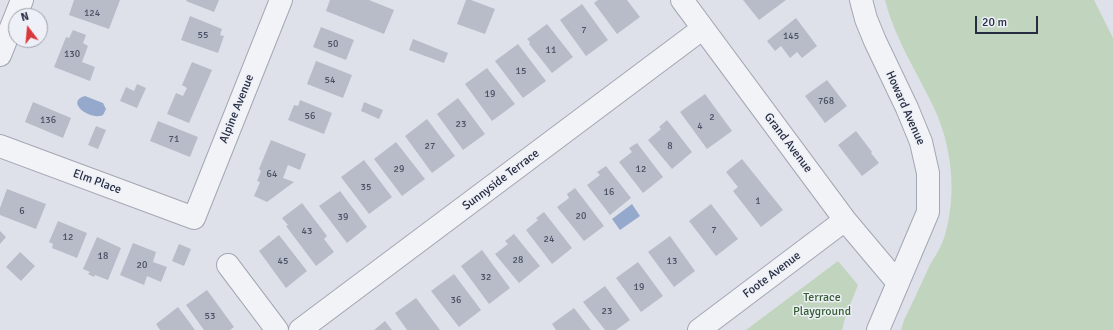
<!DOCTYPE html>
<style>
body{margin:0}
#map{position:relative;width:1113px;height:330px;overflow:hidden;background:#dee1e9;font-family:Signika,sans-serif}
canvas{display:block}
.north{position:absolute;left:8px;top:8px;width:40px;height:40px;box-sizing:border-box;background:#eef0f7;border:1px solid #9ea2ae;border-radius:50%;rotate:344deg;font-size:11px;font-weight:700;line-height:16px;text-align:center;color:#262c41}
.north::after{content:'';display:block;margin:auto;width:14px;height:18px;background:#da373b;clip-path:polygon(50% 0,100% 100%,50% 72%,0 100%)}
.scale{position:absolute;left:975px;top:16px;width:63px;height:18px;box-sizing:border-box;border:2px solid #262c41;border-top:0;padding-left:5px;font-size:12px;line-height:14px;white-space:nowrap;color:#262c41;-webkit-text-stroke:3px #eef0f7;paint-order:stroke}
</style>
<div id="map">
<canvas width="1113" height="330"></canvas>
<div class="north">N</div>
<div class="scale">20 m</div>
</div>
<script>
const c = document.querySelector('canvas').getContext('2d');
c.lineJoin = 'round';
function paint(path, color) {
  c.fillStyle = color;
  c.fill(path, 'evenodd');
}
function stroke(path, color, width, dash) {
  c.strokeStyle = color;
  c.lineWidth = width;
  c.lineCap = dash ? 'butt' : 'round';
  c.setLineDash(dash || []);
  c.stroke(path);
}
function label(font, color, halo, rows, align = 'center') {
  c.font = font + ' Signika,sans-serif';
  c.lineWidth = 3;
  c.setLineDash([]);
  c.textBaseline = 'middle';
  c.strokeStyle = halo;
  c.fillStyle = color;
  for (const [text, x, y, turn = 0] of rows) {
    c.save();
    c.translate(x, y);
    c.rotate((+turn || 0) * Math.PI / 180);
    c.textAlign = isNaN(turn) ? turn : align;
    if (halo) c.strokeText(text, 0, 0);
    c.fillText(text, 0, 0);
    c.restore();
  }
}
paint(new Path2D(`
 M885,0h209l19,38v292h-212l3,-10c9,-18 17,-36 26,-55 5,-9 12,-19 15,-30 12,-41 7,-89 -11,-127 -17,-36 -39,-69 -49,-108z
 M838,261l20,24 -12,30 -4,15h-96z`), '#c1d4be');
paint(new Path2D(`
 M85,96l18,7 3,6 -3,6c-12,6 -39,-13 -18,-19z
 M632,204l8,12 -20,14 -8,-11z`), '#95a9cd');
paint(new Path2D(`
 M74,0h46l-11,29 -40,-14z
 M187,0h32l-5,12 -28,-11z
 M330,0h39l25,10 -10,24 -58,-23z
 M466,0h5l24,9 -10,25 -28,-10z
 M598,0h29l13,17 -23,17 -23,-31z
 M743,0h43l-27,20z
 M582,4l26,36 -22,16 -26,-36z
 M190,16l32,13 -2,6 4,1 -6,17 -37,-13z
 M796,18l21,28 -15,12 -5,-6 -7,6 -9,-12 -6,5 -8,-10z
 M547,24l26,33 -21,16 -23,-29 1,-2 -3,-3z
 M321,27l33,13 -8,20 -33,-13z
 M73,30l13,5 -3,8 5,3 -6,16 13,5 -5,14 -36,-14 12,-30 3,1z
 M413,39l35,14 -4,10 -35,-13z
 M518,44l28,37 -23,17 -28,-37z
 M316,61l36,14 -9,23 -36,-14z
 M192,62l20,8 -23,53 -22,-9 9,-21 7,3 4,-8 -5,-3z
 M487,68l28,36 -23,17 -27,-37z
 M827,80l20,26 -22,17 -20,-27z
 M137,84l9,4 -9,20 -17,-7 6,-14 8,4z
 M705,94l27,37 -25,18 -27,-37z
 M458,98l27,36 -22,16 -26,-36z
 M300,100l32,13 -8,21 -36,-14 6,-15 4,1z
 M33,102l38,16 -8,20 -38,-16z
 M364,102l19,8 -4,9 -18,-8z
 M427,119l28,37 -23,17 -27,-37z
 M667,120l25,32 -20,17 -24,-29 13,-11 -2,-2z
 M158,121l40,16 -8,20 -40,-16z
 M96,126l10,4 -8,19 -10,-4z
 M856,131l16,21 -1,1 8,10 -17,13 -24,-31z
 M271,140l35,14 -6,16 -12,-5 -5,13 11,4 -27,20 -13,-6 6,-14 -3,-1 4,-10 -2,-2z
 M396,142l29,37 -23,17 -28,-37z
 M637,143l26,34 -20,16 -24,-31 13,-10 -3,-4z
 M742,159l41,51 -22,17 -28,-36 5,-4 -12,-15z
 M364,160l28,37 -23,17 -28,-37z
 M606,166l25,32 -21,17 -23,-30 13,-10 -3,-3z
 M575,188l29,38 -20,15 -27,-34 12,-9 -2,-4z
 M7,189l39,15 -10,25 -36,-14v-7z
 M340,191l27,36 -20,16 -28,-37z
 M302,203l25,33 -3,3 10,13 -18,14 -30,-40 2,-1 -6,-7z
 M711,204l27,35 -22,17 -27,-35z
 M544,212l28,36 -20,16 -26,-34 12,-10 -2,-2z
 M58,221l29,12 -10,25 -25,-10 1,-4 -4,-2z
 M0,231l6,6 -6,7z
 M514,234l26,32 -21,17 -24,-29 13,-10 -3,-3z
 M279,235l28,36 -21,17 -27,-37z
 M670,236l25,35 -21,16 -26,-35z
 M97,237l24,11 -13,32 -13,-5 -1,2 -6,-3 2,-2 -7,-3z
 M133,243l23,9 -3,10 14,5 -6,15 -14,-6 -3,9 -24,-10z
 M179,244l12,5 -7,17 -12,-5z
 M482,250l28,38 -21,16 -28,-38z
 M20,252l15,14 -14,15 -15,-14z
 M638,262l25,34 -22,16 -25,-34z
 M454,274l27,36 -22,17 -28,-36z
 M605,286l25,34 -14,10h-11l-22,-28z
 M207,290l27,37 -4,3h-26l-18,-25z
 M416,298l24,32h-33l-12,-17z
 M178,307l17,23h-35l-4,-6z
 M574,308l17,22h-35l-4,-6z
 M385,321l7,9h-18z`), '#b8bcc9');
const street = new Path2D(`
 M682,0l163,220 53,63
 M861,0l5,19 9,22 32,67 14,34 7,31v39l-50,118
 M0,55l22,-55
 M0,146l194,72 87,-218
 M228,265l49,65
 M300,330l402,-301
 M699,330l146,-110`);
stroke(street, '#a3a7b3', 24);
stroke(street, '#f1f3f7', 22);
label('10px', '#4a5063', null, [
 ["124",92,13],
 ["7",584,30],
 ["55",203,35],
 ["145",791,36],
 ["50",333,44],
 ["11",551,50],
 ["130",72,54],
 ["15",521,71],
 ["54",330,80],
 ["19",490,94],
 ["768",826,101],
 ["56",310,116],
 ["2",712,117],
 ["136",48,120],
 ["23",461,124],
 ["4",700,126],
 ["71",174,139],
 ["27",430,146],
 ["8",670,146],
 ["29",399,169],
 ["12",641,169],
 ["64",272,174],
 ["35",366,187],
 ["16",609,192],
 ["1",758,201],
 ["6",22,211],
 ["20",581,216],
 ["39",343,217],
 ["7",714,230],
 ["43",307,231],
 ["12",68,237],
 ["24",549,239],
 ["18",103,256],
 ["28",518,260],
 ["45",283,261],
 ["13",672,261],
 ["20",142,265],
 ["32",486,277],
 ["19",639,287],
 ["36",456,300],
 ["23",607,311],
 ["53",210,316]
]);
label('12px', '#262c41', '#eef0f7', [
 ["Howard Avenue",905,108,66],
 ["Alpine Avenue",237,109,-68],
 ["Grand Avenue",788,143,53],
 ["Sunnyside Terrace",501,180,-37],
 ["Elm Place",97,182,20],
 ["Foote Avenue",772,275,-37]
]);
label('12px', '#355f32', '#eef0f7', [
 ["Terrace",822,298],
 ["Playground",822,312]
]);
</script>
